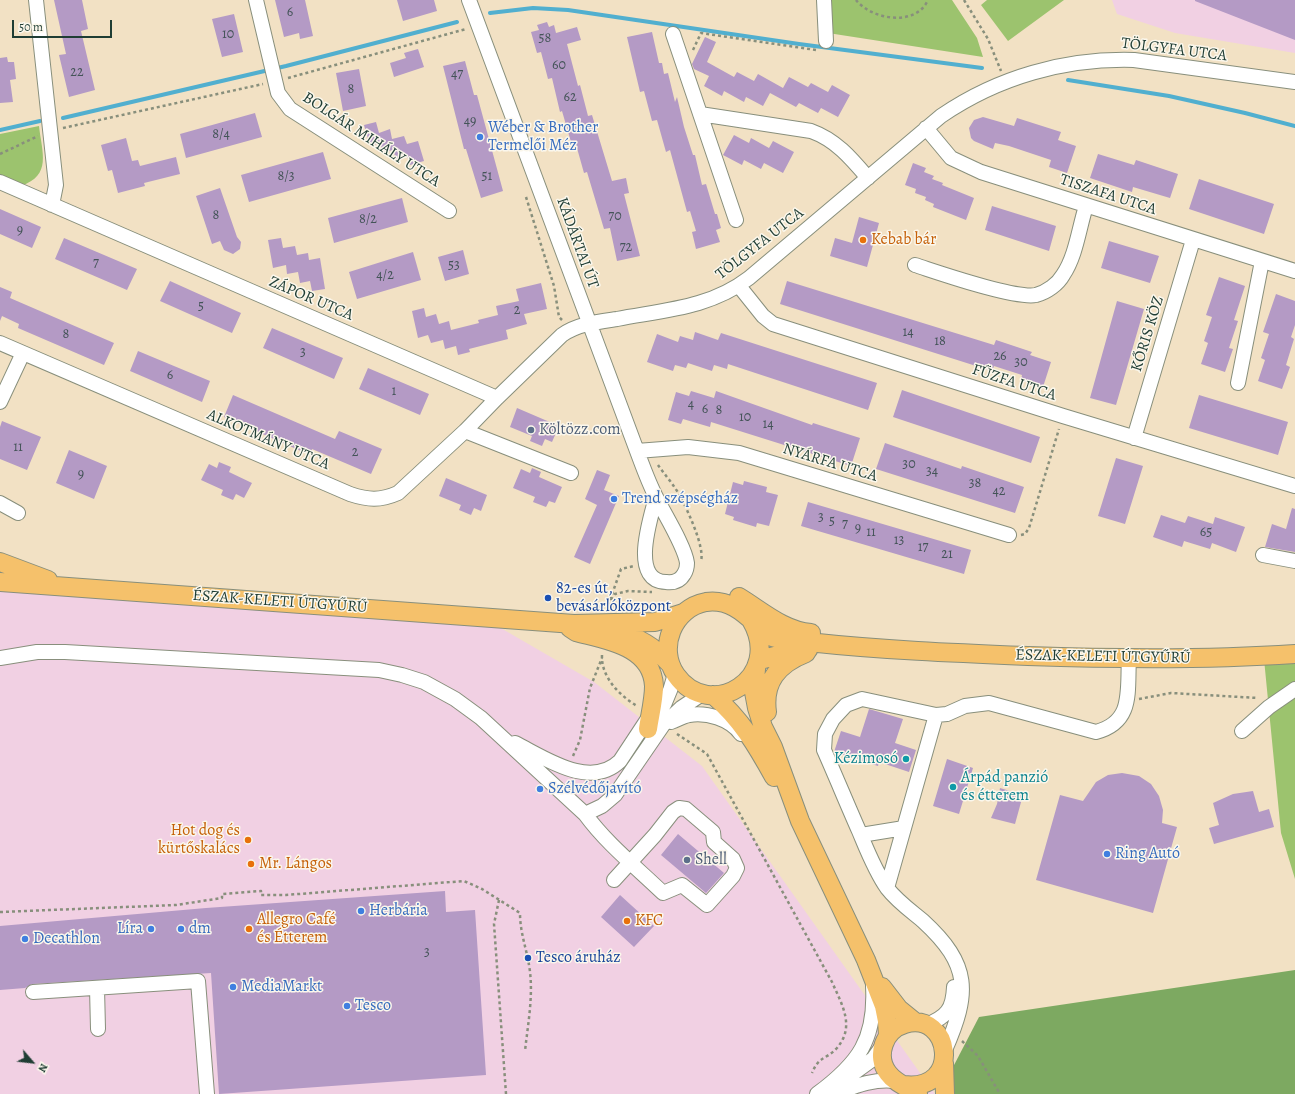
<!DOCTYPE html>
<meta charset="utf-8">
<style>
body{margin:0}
#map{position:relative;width:1295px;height:1094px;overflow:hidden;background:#f2e1c4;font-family:Alegreya,serif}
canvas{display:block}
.north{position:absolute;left:12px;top:1042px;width:40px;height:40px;-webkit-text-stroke:3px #fbf7ec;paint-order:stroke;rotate:118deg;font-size:11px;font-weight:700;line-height:16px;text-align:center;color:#1f3d34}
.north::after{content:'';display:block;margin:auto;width:14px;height:18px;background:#1f3d34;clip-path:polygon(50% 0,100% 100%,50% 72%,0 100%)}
.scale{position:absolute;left:12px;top:20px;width:100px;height:18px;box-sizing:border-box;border:2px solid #1f3d34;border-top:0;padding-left:5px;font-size:12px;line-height:14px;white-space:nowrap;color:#1f3d34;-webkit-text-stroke:3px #fbf7ec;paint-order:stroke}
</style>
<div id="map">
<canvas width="1295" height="1094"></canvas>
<div class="north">N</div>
<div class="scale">50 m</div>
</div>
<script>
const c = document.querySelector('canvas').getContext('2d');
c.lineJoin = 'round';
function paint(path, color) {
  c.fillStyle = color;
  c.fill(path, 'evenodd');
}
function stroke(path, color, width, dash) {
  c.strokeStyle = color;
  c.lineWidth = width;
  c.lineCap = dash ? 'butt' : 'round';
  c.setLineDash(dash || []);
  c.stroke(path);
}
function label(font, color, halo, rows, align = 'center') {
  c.font = font + ' Alegreya,serif';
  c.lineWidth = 3;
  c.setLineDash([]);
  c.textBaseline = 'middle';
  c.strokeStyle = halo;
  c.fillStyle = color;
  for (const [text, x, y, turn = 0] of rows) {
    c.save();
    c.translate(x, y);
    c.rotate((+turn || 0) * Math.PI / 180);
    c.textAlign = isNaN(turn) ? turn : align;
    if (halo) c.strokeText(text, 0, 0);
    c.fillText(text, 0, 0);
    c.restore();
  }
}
paint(new Path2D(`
 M1112,0h183v53l-120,-20 -58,-19z
 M0,589l499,38 95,55 108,84 233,328h-935z`), '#f1d0e3');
paint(new Path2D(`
 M826,0h126l25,38 6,19 -155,-24z
 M987,0h77l-56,41 -27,-36z
 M39,126c3,27 13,49 -18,60l-21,-10v-42z
 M1295,657v222l-14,-46 -17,-174z`), '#9cc36e');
paint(new Path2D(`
 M1295,970v124h-356l40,-77z`), '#7da961');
stroke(new Path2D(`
 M490,13l43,-5 35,2 231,34 183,24
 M1068,80l101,16 76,17 50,13
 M63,118l223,-52 171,-44
 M0,130l40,-9`), '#51afcf', 4);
paint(new Path2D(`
 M54,0h28l6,29 -7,2 14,59 -26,7 -10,-42 7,-1z
 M275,0h30l8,36 -13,3 -1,-6 -15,4z
 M397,0h37l3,11 -34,10z
 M1195,0h100v40l-100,-39z
 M234,14l9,38 -21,5 -10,-38z
 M547,22l2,5 5,-2 2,8 21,-6 4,13 -14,4 11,42 2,-1 8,31 4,-1 20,66 14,-3 3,15 -5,1 16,62 -23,5 -7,-33 -6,1 -17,-57 -3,1 -9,-32 -4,1 -9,-31 -2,1 -8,-34 -4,1 -7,-27 -4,1 -6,-21 8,-2 -2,-5z
 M652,32l7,31h3l2,11 4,-1 7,29 2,-5 7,30 9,28h2l7,30 4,-1 9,30h2l4,14 -5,2 4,12 -24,7 -4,-17 4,-1 -6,-20 -3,1 -17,-62 -4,2 -9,-32 -5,1 -8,-30 -4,1 -13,-55z
 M705,37l11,5 -9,20 27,15 3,-5 17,9 4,-7 25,14 6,-11 19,10 3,-4 17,9 4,-7 18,10 -12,22 -17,-9 -3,5 -19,-10 -3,4 -26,-14 -7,13 -17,-9 -2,5 -20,-11 -2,5 -18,-10 5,-10 -15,-7 -2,-5z
 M418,49l6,18 -30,10 -4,-14 16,-5 -2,-5z
 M7,57l1,5h6l2,17 -6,1 3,22 -13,1v-45z
 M465,61l9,34h3l26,96 -22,7 -15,-49h-2l-21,-83z
 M359,69l7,37 -23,5 -7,-38z
 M255,113l7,24 -76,21 -6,-24z
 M983,117l31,9 3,-8 44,14 -3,8 18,6 -9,27 -18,-6 2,-7 -42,-14 -14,-3 -2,6 -19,-8 -3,-3 -2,-10 5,-8z
 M376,122l3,11 11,-4 2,10 12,-3 3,8 11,-3 6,20 -14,4 -3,-9 -11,3 -3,-9 -10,3 -3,-10 -10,3 -6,-21z
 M734,135l15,8 2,-5 18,10 4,-7 21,11 -11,21 -19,-10 -3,6 -17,-9 -2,5 -19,-10z
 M126,138l6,23 6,-1 2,6 36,-9 4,17 -36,9 1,3 -27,7 -6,-23 -4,1 -7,-26z
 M323,152l8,27 -82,23 -8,-27z
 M1098,154l36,11 2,-5 42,14 -8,24 -37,-11 -1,5 -42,-14z
 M913,163l13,5 -2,4 10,4 -2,3 11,4 -1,2 32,13 -8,22 -33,-13 1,-3 -9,-4 1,-3 -11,-4 1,-4 -11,-4z
 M1199,179l75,25 -10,30 -75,-25z
 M220,188l17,49 4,5 -1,7 -7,5 -9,-4 -4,-9 -8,3 -16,-48z
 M402,198l6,24 -74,21 -6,-25z
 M992,206l64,20 -7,25 -64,-21z
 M0,209l41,18 -9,21 -32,-14z
 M859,217l20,6 -12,44 -37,-11 5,-18 17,5z
 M64,238l73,31 -10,21 -72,-31z
 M281,238l2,10 12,-2 2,9 11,-2 1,7 11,-2 5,31 -13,2 -2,-10 -10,2 -2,-11 -11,2 -1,-9 -13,3 -5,-28z
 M1109,241l50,15 -9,27 -49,-15z
 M463,250l6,24 -24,7 -7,-24z
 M413,252l8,28 -64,19 -8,-27z
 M1219,277l26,9 -11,34 4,1 -9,27 4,1 -8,23 -24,-8 7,-21 -4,-2 8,-24 -6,-2z
 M170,281l71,32 -9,20 -72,-32z
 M787,281l207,64 2,-5 36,12 -2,3 21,7 -8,25 -22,-7 1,-5 -28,-9 -2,5 -212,-67z
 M541,283l6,26 -23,5 3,10 -21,6 2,9 -39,10 1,3 -12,3 -2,-9 -11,3 -2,-9 -12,3 -3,-8 -10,3 -6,-27 12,-3 2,9 10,-3 3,10 10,-3 2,9 28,-7 -1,-3 20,-5 -2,-9 23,-5 -3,-12z
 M0,287l12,5 -2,6 104,45 -10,22 -86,-37 1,-4 -17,-8 -2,5z
 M1276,294l19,7v24l-4,12 3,2 -8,26 4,2 -8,22 -24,-8 7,-21 -4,-2 8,-24 -6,-2z
 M1117,301l27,8 -28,96 -26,-7z
 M272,328l71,30 -9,21 -71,-31z
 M695,332l23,8 3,-7 156,50 -9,27 -140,-46 -1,5 -13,-4 -2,6 -24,-8 -2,5 -11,-3 -2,6 -26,-9 10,-28 21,8 2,-6 13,4z
 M138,351l72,30 -8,21 -72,-31z
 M368,368l61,26 -9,21 -61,-26z
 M902,390l138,47 -9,26 -138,-46z
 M691,391l23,7 2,-7 96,34 1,-2 47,15 -9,28 -140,-44 -1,5 -27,-8 -2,5 -13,-4 8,-28 13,4z
 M233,395l102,44 4,-8 43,18 -11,25 -59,-25 -2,6 -86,-38z
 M1199,395l89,27 -10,33 -89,-27z
 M517,408l42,18 -7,16 -7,-3 -3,7 -12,-5 2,-5 -22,-9z
 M2,421l39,16 -14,33 -27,-11v-32z
 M885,443l76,26 1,-3 62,21 -9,26 -139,-44z
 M69,450l38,16 -13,33 -38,-16z
 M1116,458l27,8 -18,58 -27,-8z
 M219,462l12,5 -2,5 23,11 -8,15 -8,-4 -3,6 -12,-5 2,-5 -22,-10 8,-16 8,4z
 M532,468l9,4 -2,5 23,10 -7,16 -6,-2 -3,6 -13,-5 2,-5 -22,-9 8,-19 9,4z
 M597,470l13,5 -6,15 15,6 -29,68 -16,-7 23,-52 -12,-6z
 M446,478l41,17 -6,16 -7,-3 -3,7 -12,-5 2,-5 -22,-9z
 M744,481l23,6 -1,5 12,3 -9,31 -12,-3 -1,4 -23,-7 1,-3 -9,-3 8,-32 10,3z
 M808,502l163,48 -7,24 -163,-48z
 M1292,508l3,1v43l-30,-5 7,-23 14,5z
 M1161,515l24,8 3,-7 25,8 2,-7 30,10 -9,25 -24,-9 -2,6 -26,-8 -2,6 -29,-10z
 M869,709l34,10 -8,24 21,7 -7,22 -30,-10 -1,4 -44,-14 7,-21 19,6z
 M947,759l26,9 -14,46 -26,-8z
 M1122,773l17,3 12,8 8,12 4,14 -1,13 15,4 -24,86 -117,-33 24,-85 23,6 13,-19 12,-7z
 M1000,788l23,7 -8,29 -24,-6 6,-14z
 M1253,791l6,21 10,-3 5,18 -60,17 -5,-16 10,-3 -6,-22 20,-9z
 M678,834l46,39 -18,20 -45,-38z
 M445,891l1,21 29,-2 11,165 -267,19 -8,-121 -179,11 -7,4 -25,2v-64l206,-18z
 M620,895l34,31 -20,21 -33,-30z`), '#b49ac5');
const minor = new Path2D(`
 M36,0l20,185 -4,20
 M256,0l22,93 12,16 159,102
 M469,0l168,451c6,16 12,33 20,48 8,16 28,48 30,64 0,3 -1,8 -3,11 -4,7 -10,9 -18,8 -37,-1 -15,-65 -10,-85
 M824,0l2,41
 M673,34l63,186
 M700,114l111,17c25,9 40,27 57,47
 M926,128l25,30 30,14 314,99
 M0,182l497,216 65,-63c16,-11 35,-13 55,-16 47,-9 93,-11 132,-41l192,-162c57,-39 124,-58 193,-56l161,22
 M915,265c25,8 99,34 121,30 11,-3 22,-11 27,-20 13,-19 16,-47 23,-69
 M739,286l24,30 10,8 290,92 232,70
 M0,343l350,151c18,6 30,7 48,-1l67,-62 32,-33
 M1238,383l24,-122
 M0,402l23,-49
 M465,431l106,42
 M1134,438l59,-198
 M637,451l51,-4 51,6 270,82
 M0,503l18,10
 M1263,555l32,6
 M0,658l37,-6h28l314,18 23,5 22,7 31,17 26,19 104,96c22,30 51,53 78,79l19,-8 25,20 26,-29 4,-8 -4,-9 -19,-17 -1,-10 -27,-23 -7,-1 -6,4 -18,23 -41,45
 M671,722c6,-2 12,-6 18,-7 18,-3 41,4 52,19
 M650,727c12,-15 20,-33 25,-53
 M1242,731l27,-24 26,-18
 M515,743c30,15 75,47 105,18l29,-44
 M585,814l17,-8 13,-11 48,-70 18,-17 21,-14
 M861,835l43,-7
 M887,888l49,-173
 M97,988l1,41
 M33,992l165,-11 9,113
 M926,1025c21,-8 27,-16 28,-38
 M945,1050c25,-57 26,-85 -22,-129 -12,-10 -26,-20 -36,-33 -12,-17 -20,-38 -28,-57 -12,-27 -23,-54 -35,-81l1,-16 8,-15 13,-14 16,-6 74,16 11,-1 18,-8 24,-3 107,29c38,-10 31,-41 33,-73
 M844,1080l29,-21 10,-14
 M817,1094c42,-31 59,-55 56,-108
 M834,1094c19,-7 40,-16 61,-13`);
const major = new Path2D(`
 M0,562l48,18
 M0,582l574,42 81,-2 28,-9
 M739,597c23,14 45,34 72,36
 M751,620c34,58 -41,103 -75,55 -19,-27 -3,-67 30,-73 22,-3 36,9 51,23 3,3 6,8 9,9 11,7 29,7 42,8 73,8 146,11 220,14 89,3 178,4 267,-2
 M570,628l6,4c30,8 76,14 78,54 0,14 -4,29 -6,43
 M615,633c25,4 38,13 55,31
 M760,660l37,-10h11
 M756,669l-2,23 3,16 6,19 10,20 27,74 66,139 18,46 3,15 1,15
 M713,695c28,24 44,51 61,82
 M767,712c-4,-30 11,-48 39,-59
 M882,987l17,22 16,13
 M944,1063l1,31
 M904,1085c59,7 47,-75 1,-61 -21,6 -30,32 -17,49 7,10 21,15 30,21`);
stroke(minor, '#888f7c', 16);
stroke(major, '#888f7c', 20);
stroke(new Path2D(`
 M856,0c16,20 60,27 72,0
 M964,0l24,39 13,32
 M693,50l8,-17 115,17
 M288,78l178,-49
 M63,128l200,-44
 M0,154l38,-18
 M526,197l28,89 5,31 3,3
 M658,465c7,10 16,20 22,31 7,13 25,51 21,65
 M1021,535l4,-1 4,-6 30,-99
 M610,600l11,-31 13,-3
 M608,605l7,-11 13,-3 24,1
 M602,655c-1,22 17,40 35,51
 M1139,699l32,-6 87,5
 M677,734l30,20 125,228c10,23 24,45 4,67 -11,11 -17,7 -24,24
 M573,756l7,-16 10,-52 12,-30
 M499,900l-5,24 12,170
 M0,912l176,-7 46,-7v-4l39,-3v4h25l178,-14 18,8 38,24c0,19 6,34 9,52 5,28 -1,58 -4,86
 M962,1041l16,15 22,38`), '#888f7c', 2.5, [3, 3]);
stroke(minor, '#fff', 14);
stroke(major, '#f5c16b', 18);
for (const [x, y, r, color] of [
 [480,137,4,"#3f7fe0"],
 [863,240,4,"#e8710a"],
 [531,430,4,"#5c6f8a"],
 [614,499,4,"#3f7fe0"],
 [548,598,4,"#1a4fb4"],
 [906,759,4,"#0f9aa8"],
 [953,787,4,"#0f9aa8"],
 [540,789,4,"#3f7fe0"],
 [248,840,4,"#e8710a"],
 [1107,854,4,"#3f7fe0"],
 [687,860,4,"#5c6f8a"],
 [251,864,4,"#e8710a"],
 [361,911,4,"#3f7fe0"],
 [627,921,4,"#e8710a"],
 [151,929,4,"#3f7fe0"],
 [181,929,4,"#3f7fe0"],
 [249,929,4,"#e8710a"],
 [25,939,4,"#3f7fe0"],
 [528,958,4,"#1a4fb4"],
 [233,987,4,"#3f7fe0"],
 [347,1006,4,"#3f7fe0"]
]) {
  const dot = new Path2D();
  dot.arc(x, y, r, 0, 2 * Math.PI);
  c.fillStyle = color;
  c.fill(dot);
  stroke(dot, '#fbf7ec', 1.5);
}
label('14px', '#445458', null, [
 ["6",290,13],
 ["10",228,35],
 ["58",545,39],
 ["60",559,66],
 ["22",77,73],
 ["47",457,75],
 ["8",351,90],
 ["62",570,98],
 ["49",470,122],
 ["8/4",221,135],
 ["8/3",286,177],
 ["51",487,177],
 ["8",216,216],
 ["70",615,217],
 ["8/2",368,220],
 ["9",20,231],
 ["72",626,248],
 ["7",96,264],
 ["53",454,266],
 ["4/2",385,276],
 ["5",201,307],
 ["2",517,311],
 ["14",908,333],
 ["8",66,335],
 ["18",940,342],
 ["3",303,353],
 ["26",1000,357],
 ["30",1021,363],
 ["6",170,376],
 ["1",394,392],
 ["4",691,405],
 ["6",705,410],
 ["8",719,411],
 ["10",745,418],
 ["14",768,425],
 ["11",18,448],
 ["2",355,453],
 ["30",909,465],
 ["34",932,472],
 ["9",81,475],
 ["38",975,484],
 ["42",999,492],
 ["3",821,518],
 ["5",832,522],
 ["7",845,525],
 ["9",858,529],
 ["11",871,533],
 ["65",1206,533],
 ["13",899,541],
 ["17",923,548],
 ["21",947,555],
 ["3",427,953]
]);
label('16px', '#1f3d34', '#fbf7ec', [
 ["TÖLGYFA UTCA",1174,50,7],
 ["BOLGÁR MIHÁLY UTCA",371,140,33],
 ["TISZAFA UTCA",1108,195,18],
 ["KÁDÁRTAI ÚT",577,243,70],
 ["TÖLGYFA UTCA",760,244,-38],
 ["ZÁPOR UTCA",311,299,23],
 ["KŐRIS KÖZ",1148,334,-73],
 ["FŰZFA UTCA",1014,383,18],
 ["ALKOTMÁNY UTCA",268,440,23],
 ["NYÁRFA UTCA",830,463,17],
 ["ÉSZAK-KELETI ÚTGYŰRŰ",280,602,4],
 ["ÉSZAK-KELETI ÚTGYŰRŰ",1103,657,1]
]);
label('16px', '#366cbe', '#fbf7ec', [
 ["Wéber & Brother",488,128],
 ["Termelői Méz",488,146],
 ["Trend szépségház",622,499],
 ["Szélvédőjavító",548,789],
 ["Ring Autó",1115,854],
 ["Herbária",369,911],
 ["Líra",143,929,"right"],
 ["dm",189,929],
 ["Decathlon",33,939],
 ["MediaMarkt",241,987],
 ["Tesco",355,1006]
], 'left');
label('16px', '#c56008', '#fbf7ec', [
 ["Kebab bár",871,240],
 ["Hot dog és",240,831,"right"],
 ["kürtőskalács",240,849,"right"],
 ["Mr. Lángos",259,864],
 ["Allegro Café",257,920],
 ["és Étterem",257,938],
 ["KFC",635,921]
], 'left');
label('16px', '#4e5e75', '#fbf7ec', [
 ["Költözz.com",539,430],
 ["Shell",695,860]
], 'left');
label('16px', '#164399', '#fbf7ec', [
 ["82-es út,",556,589],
 ["bevásárlóközpont",556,607],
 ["Tesco áruház",536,958]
], 'left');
label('16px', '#0d838f', '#fbf7ec', [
 ["Kézimosó",898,759],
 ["Árpád panzió",961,778,"left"],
 ["és étterem",961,796,"left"]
], 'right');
</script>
